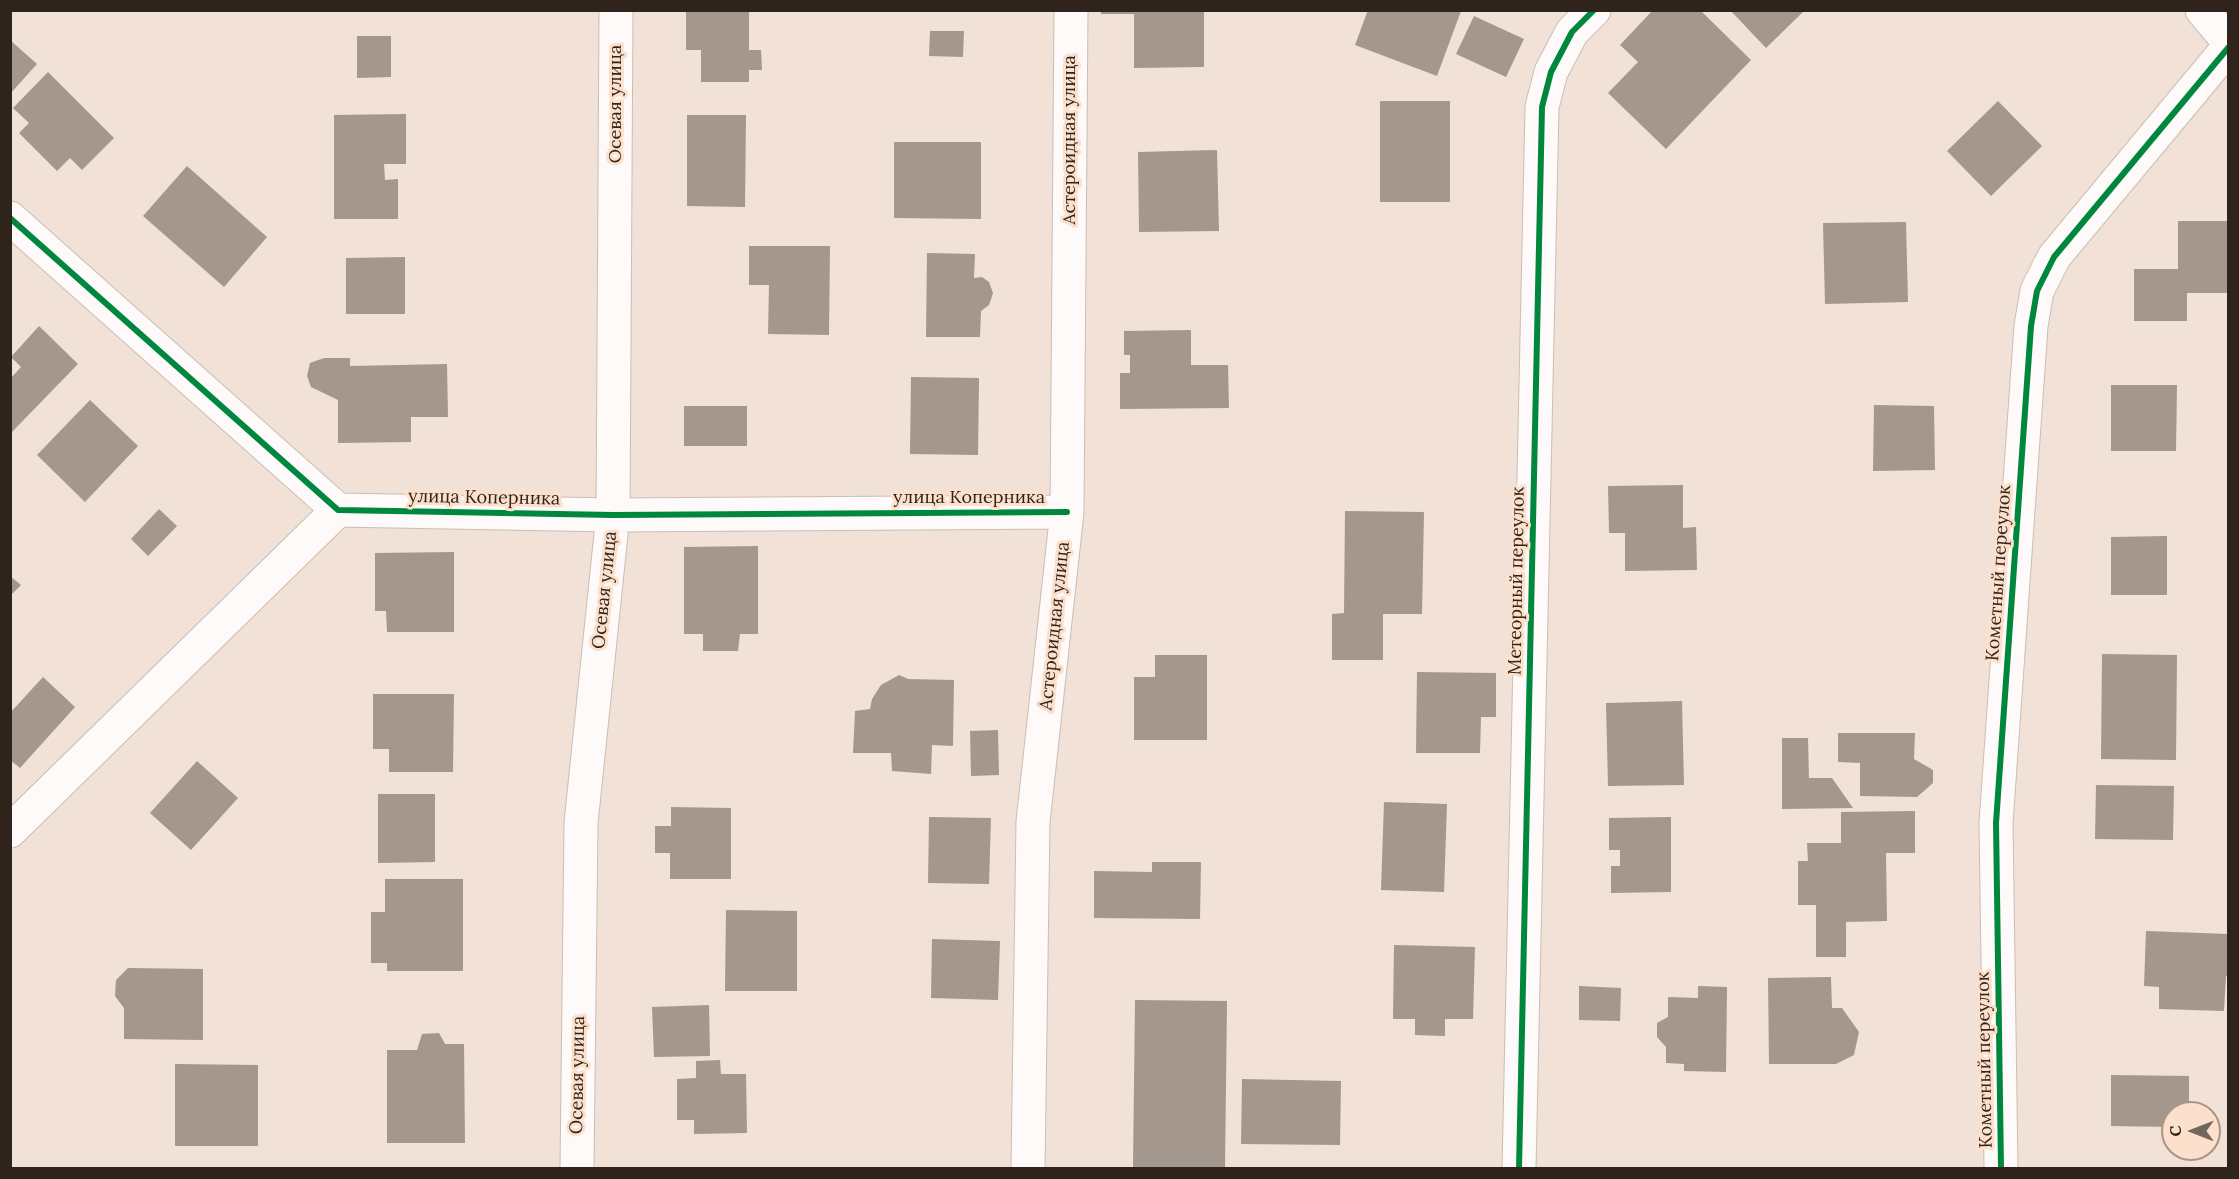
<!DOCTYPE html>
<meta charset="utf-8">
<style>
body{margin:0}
#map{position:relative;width:2239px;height:1179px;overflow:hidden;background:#f1e1d6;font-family:Lora,serif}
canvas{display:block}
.frame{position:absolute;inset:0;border:12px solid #2e241c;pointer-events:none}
.north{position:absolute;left:2161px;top:1101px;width:60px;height:60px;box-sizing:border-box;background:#fce0cb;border:2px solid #aa9585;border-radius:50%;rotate:270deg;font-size:16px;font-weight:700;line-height:24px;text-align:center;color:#2e241c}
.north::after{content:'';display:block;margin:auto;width:21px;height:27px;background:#72665d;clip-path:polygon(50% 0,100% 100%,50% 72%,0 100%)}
</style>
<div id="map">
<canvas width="2239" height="1179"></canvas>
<div class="frame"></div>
<div class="north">С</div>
</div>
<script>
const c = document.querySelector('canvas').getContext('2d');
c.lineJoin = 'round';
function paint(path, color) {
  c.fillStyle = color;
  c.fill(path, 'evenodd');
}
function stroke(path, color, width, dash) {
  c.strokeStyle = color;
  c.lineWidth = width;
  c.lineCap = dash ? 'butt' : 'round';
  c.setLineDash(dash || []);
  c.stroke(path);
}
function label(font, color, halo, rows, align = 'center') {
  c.font = font + ' Lora,serif';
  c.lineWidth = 6;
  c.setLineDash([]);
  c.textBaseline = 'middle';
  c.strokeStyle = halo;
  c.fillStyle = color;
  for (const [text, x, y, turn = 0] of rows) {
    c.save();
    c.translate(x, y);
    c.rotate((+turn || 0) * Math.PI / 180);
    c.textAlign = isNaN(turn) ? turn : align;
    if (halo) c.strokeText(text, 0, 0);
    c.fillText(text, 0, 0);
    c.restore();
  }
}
paint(new Path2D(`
 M686,10h63v40h12l1,20h-13v12h-48v-32h-15z
 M1101,10h103v57l-70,1v-54h-33z
 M1368,10l93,1 -24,65 -82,-31z
 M1653,10h47l51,50 -85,89 -58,-56 30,-31 -18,-17z
 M1730,10h75l-39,38z
 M1474,16l50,23 -18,38 -50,-23z
 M930,31h34l-1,26 -34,-1z
 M357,36h34v41l-34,1z
 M10,40l27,24 -27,30z
 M48,72l66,66 -32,32 -12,-12 -13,13 -38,-38 10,-10 -16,-15z
 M1380,101h70v101h-70z
 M1998,101l44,45 -51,50 -44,-45z
 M406,114v50h-22l1,16 13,-1v40h-64v-104z
 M687,115h59l-1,92 -58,-1z
 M894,142h87v77l-87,-1z
 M1217,150l2,81 -80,1 -1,-80z
 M187,166l80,71 -43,50 -81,-71z
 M2178,221h50v72h-41v28h-53v-52h44z
 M1906,222l2,80 -83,2 -2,-81z
 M749,246h81l-1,89 -61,-1 1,-49h-20z
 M927,253l48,1 -1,24 8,-1 7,5 4,11 -4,12 -8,6 -1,26h-54z
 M405,257v57h-59v-56z
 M39,326l39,38 -68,70v-55l11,-12 -10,-10z
 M1191,330v35h37l1,43 -109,1v-36h10v-18h-6v-24z
 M324,358h26v8l97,-2 1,53h-37v25l-73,1v-43l-27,-13 -4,-11 3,-13z
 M911,377l68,1 -1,77 -68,-1z
 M2111,385h66l-1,66h-65z
 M90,400l48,46 -53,56 -48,-47z
 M1874,405l60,1 1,64 -62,1z
 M684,406h63v40h-63z
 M1683,485v43l13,-1 1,43 -72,1v-38h-16l-1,-47z
 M159,509l18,17 -29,30 -17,-17z
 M1345,511l79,1 -2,102h-39v46h-51v-46l12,-1z
 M2167,536v59h-56v-58z
 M758,546v88h-18l-2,17h-35v-17h-19v-87z
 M454,552v80h-67l-1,-21h-11v-58z
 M10,576l11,9 -11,11z
 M2102,654l75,1 -1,105 -75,-1z
 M1155,655h52v85h-73v-63h21z
 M1417,672l79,1v44h-15l-1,36h-64z
 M899,675l9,4 46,1 -1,66 -21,-1 -1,29 -39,-3 -1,-18h-38l2,-42 15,-2 2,-10 9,-14z
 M43,677l32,30 -55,61 -10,-8v-47z
 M373,694h81l-1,78h-64v-23h-16z
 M1682,701l2,84 -76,1 -2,-83z
 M998,730l1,45 -28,1 -1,-45z
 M1838,733h77l-1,26 19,11v13l-16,14 -57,-1v-33l-22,-1z
 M1782,738h26l1,40h23l21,30 -71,1z
 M197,761l41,37 -47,52 -41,-37z
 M2096,785l78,1 -1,54 -78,-1z
 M378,794h57v68l-57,1z
 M1384,802l63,2 -3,88 -63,-2z
 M671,807l60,1v71h-61v-26h-15v-27h16z
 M1915,811v42h-29l1,68 -41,1v35h-30v-52h-18v-44h10l-1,-18h34v-31z
 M929,817l62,1 -2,66 -61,-1z
 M1671,817v75l-60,1v-27h9v-16h-11v-32z
 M1152,862h49l-1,57 -106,-1v-47l58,1z
 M385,879h78v92h-76v-8h-16v-51h14z
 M726,910l71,1v80h-72z
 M2146,931l82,3v42h-2l-2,35 -65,-2v-22l-15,-1z
 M932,939l68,2 -2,59 -67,-2z
 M1394,945l81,2 -2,72h-28v17l-30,-1v-16h-22z
 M128,968l75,1v71l-79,-1v-31l-9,-12 1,-16z
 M1831,977l1,31h10l17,24 -5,23 -18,9h-67l-1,-86z
 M1579,986l42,2 -1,33 -41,-1z
 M1698,986l29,1 -1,85 -42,-1v-7l-18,-1v-16l-9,-10v-14l11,-6v-20l30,1z
 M1135,1000l92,1 -2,167h-92z
 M709,1005l1,51 -56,1 -2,-50z
 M439,1033l6,11h19l1,99h-78v-93h30l5,-16z
 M720,1060l1,14h25l1,59 -53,1v-14h-17v-41l19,-1v-17z
 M175,1064l83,1v81h-83z
 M2111,1075l78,1v37h-16v14l-62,-1z
 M1242,1079l99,2 -1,64 -99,-1z`), '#a3978e');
const street = new Path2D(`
 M2202,10l26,31
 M10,218l328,292 275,5 454,-3
 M10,831l328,-321
 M577,1168l4,-345 32,-308 3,-505
 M1028,1168l5,-346 34,-310 4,-502
 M1519,1168l23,-1061 9,-35 21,-40 22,-22
 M2001,1168l-5,-345 35,-497 6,-35 17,-34 174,-209`);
stroke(street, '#cabeb5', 35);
stroke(street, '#fdfaf9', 33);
stroke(new Path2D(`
 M10,218l328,292 275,5 454,-3
 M1519,1168l23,-1061 9,-35 21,-40 22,-22
 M2001,1168l-5,-345 35,-497 6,-35 17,-34 174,-209`), '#00873e', 6);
label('18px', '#2e241c', '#fce0cb', [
 ["Осевая улица",616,104,-90],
 ["Астероидная улица",1070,140,-90],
 ["улица Коперника",484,498,1],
 ["улица Коперника",969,498],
 ["Кометный переулок",1999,573,-86],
 ["Метеорный переулок",1517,581,-89],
 ["Осевая улица",605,590,-84],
 ["Астероидная улица",1055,626,-84],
 ["Кометный переулок",1985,1060,-91],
 ["Осевая улица",578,1075,-89]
]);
</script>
